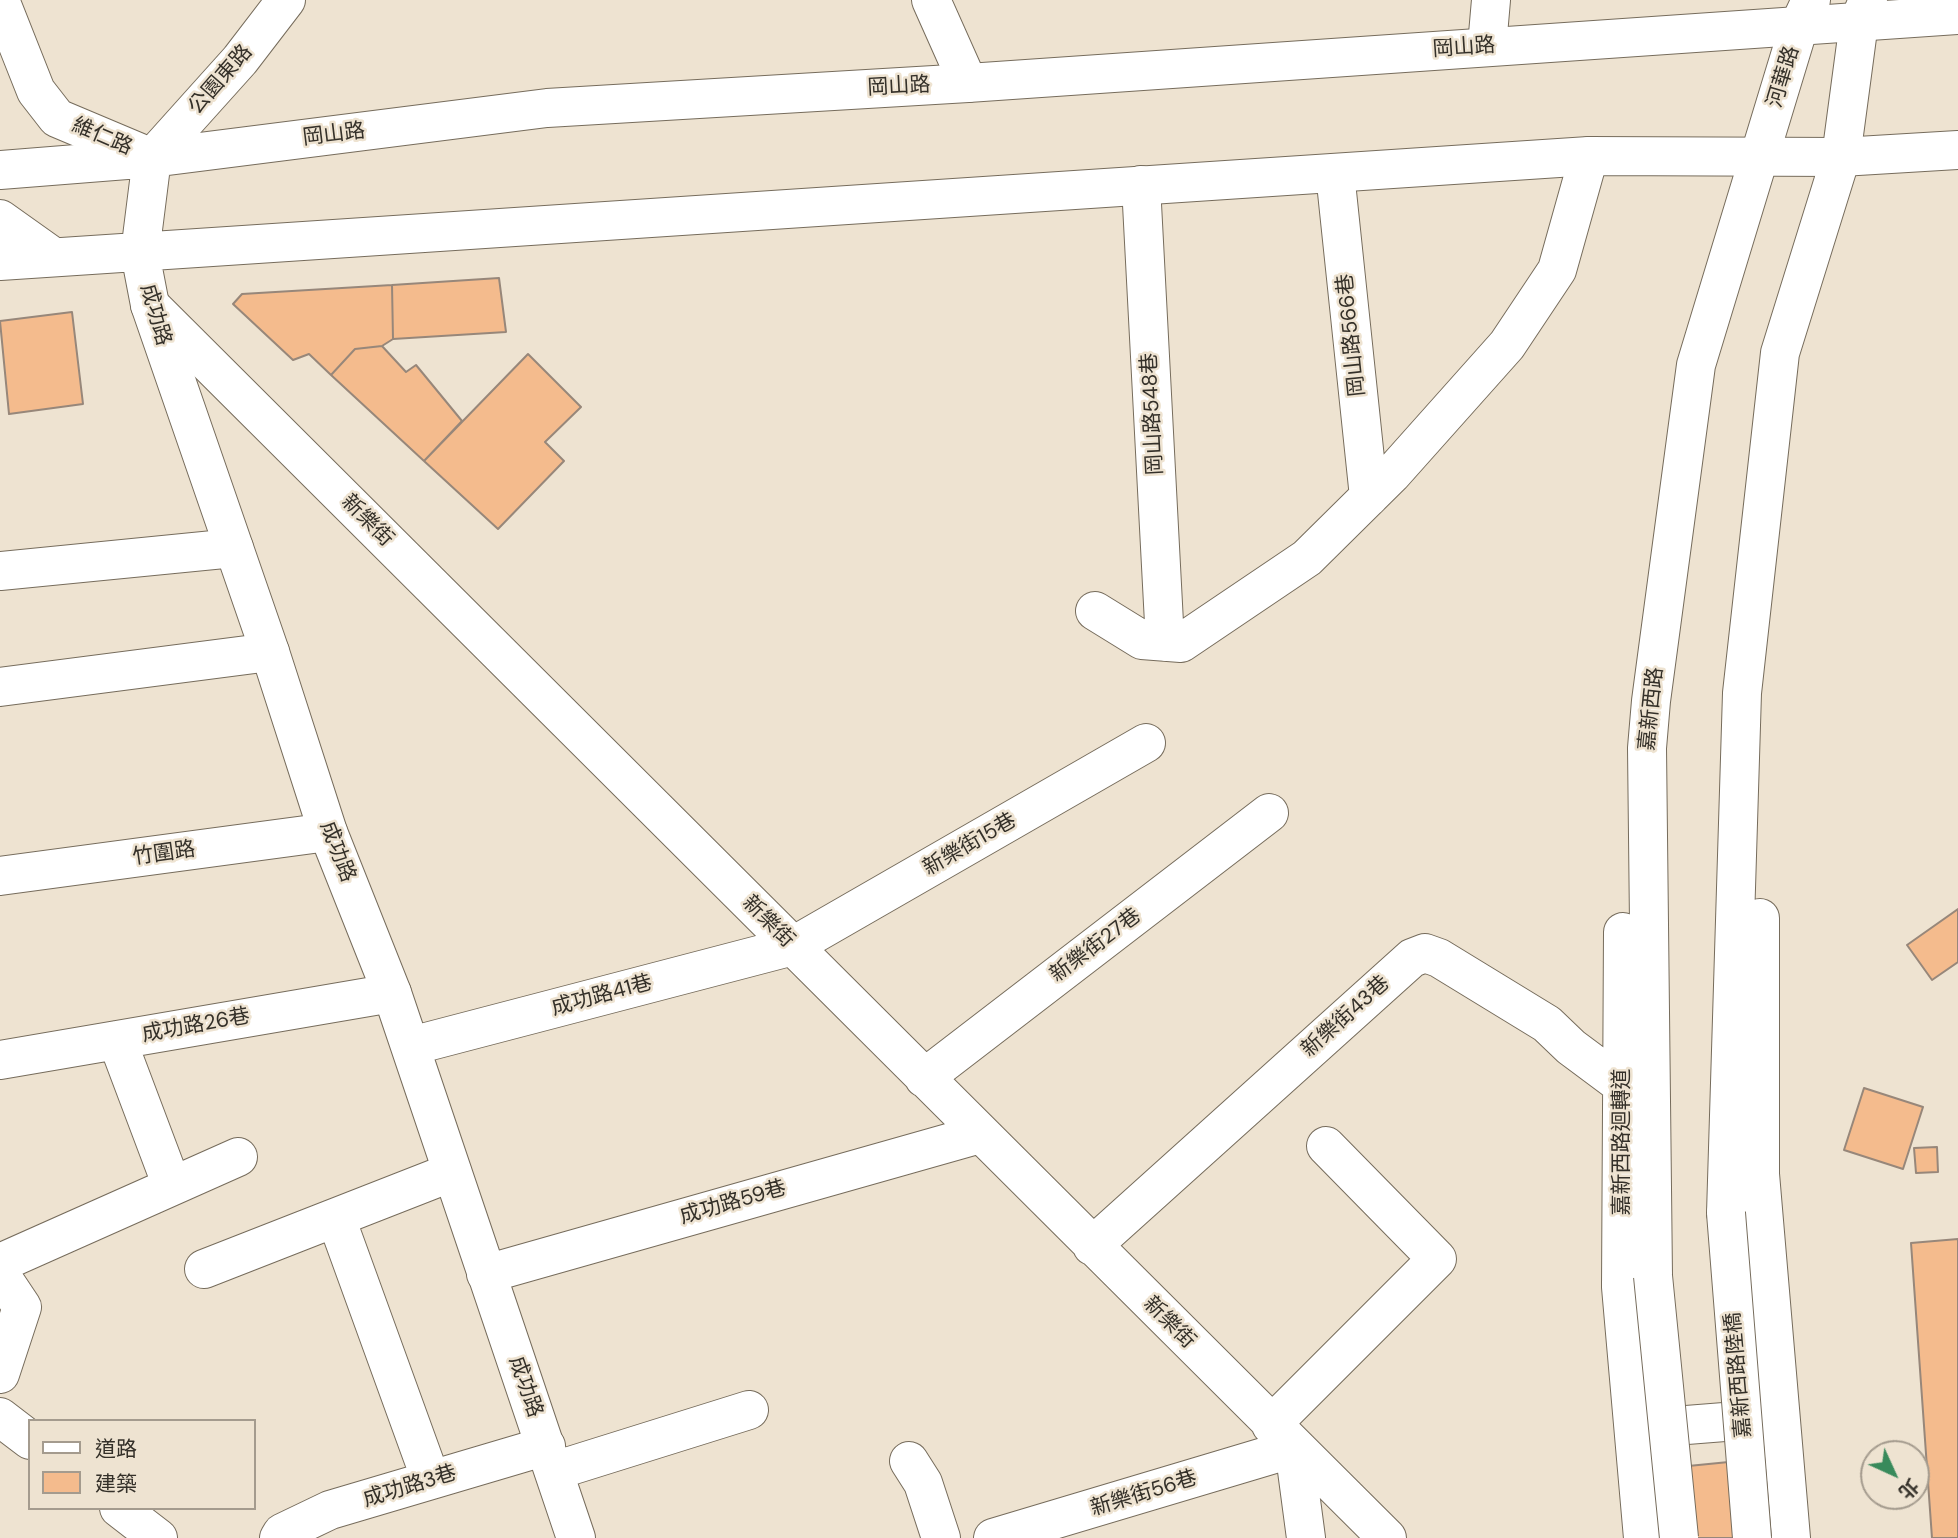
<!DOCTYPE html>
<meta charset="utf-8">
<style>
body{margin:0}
#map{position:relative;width:1958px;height:1538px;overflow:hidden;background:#eee3d1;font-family:"DM Sans","Noto Sans TC",sans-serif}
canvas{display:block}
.legend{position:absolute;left:28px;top:1419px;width:228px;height:91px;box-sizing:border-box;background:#eee3d1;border:2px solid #a49b8e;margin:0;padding:9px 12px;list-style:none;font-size:21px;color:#343029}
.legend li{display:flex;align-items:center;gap:14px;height:35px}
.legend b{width:35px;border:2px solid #a49b8e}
.north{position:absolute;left:1860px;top:1440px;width:70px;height:70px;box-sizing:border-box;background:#eee3d1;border:2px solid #a49b8e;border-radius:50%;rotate:135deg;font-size:19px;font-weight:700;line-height:28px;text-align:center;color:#343029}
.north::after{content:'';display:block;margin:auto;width:24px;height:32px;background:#388a5b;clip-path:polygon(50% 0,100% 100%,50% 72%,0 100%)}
</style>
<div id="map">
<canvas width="1958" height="1538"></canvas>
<ul class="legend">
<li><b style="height:9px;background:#fff"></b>道路</li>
<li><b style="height:19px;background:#f4bb8d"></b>建築</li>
</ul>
<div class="north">北</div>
</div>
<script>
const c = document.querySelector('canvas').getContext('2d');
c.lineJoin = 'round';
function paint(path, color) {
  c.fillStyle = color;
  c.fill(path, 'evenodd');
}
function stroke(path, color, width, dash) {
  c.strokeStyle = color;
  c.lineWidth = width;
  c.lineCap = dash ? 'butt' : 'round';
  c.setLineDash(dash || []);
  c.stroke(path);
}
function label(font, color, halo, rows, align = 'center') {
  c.font = font + ' "DM Sans","Noto Sans TC",sans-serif';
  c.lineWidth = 5;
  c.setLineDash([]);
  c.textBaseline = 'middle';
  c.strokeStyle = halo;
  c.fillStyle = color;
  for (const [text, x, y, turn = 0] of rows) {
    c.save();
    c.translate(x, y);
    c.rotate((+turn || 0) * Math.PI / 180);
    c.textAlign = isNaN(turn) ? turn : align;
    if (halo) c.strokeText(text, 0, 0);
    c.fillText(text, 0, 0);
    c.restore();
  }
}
const building = new Path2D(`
 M499,278l7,54 -113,7 -1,-54z
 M392,285l1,54 -11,7 -27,3 -24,26 -22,-21 -16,6 -60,-56 9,-10z
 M72,312l11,92 -74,10 -9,-93z
 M382,346l24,26 10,-7 46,56 -38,40 -93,-86 24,-26z
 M528,354l53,53 -36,35 19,19 -66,68 -74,-68z
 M1958,909v53l-26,18 -25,-35z
 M1864,1088l59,19 -20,62 -59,-19z
 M1937,1147l1,25 -22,1 -2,-25z
 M1958,1239v299h-26l-21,-295z
 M1759,1459l8,79h-102l-7,-69z`);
paint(building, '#f4bb8d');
stroke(building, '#97877a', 2);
const minor = new Path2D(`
 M0,0l36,91 21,27 95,40 88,-98 46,-60
 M931,0l37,83
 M1487,46l4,-46
 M1335,173l34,324
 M1141,185l24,457
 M150,305l1237,1233
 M0,571l234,-23
 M1095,611l47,29 39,3 126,-85 85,-84 115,-129 50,-75 32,-114
 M0,687l270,-35
 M0,876l328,-44
 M1760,918v256l31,364
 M1623,932l-2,355 22,251
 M117,1040l55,146
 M411,1046l382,-100 353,-203
 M0,1060l392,-67
 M924,1078l345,-265
 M1726,1213l16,-520 38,-340 61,-196 18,-135 9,-22
 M336,1218l95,262
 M1092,1246l320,-288 13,-5 14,5 108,66 24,23 51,38
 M0,1263l238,-106
 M204,1269l248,-97
 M0,1274l22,33 -22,67
 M486,1274l494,-140
 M1653,1276l-6,-528 4,-47 45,-336 103,-339 12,-26
 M0,1417l30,23
 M1271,1425l166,-166 -111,-113
 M1636,1429l139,-11
 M909,1461l14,22 18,55
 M554,1471l195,-61
 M119,1508l39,30
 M279,1538l3,-5 48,-23 216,-64
 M993,1538l301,-90 12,90`);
const major = new Path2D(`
 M152,158l-12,95 10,52 120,347 58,180 64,161 184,545
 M0,170l152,-12 395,-50 421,-25 990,-68
 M0,219l52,37
 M0,261l1589,-105 252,1 117,-7`);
stroke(minor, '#766c5c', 40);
stroke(major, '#766c5c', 40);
stroke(minor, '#fff', 38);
stroke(major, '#fff', 38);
const minorBridge = new Path2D(`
 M1726,1213l26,325
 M1653,1276l26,262`);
stroke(minorBridge, '#766c5c', 40, []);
stroke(minorBridge, '#fff', 38);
label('21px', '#343029', '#eee3d1', [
 ["岡山路",1464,48,-4],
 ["河華路",1784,77,-73],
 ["公園東路",221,80,-49],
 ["岡山路",899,87,-3],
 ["岡山路",334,135,-7],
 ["維仁路",102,137,23],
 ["成功路",155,315,74],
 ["岡山路566巷",1352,335,-96],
 ["岡山路548巷",1153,414,-93],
 ["新樂街",367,521,45],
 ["嘉新西路",1652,709,-84],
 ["新樂街15巷",970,845,-30],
 ["成功路",337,852,69],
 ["竹圍路",164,854,-8],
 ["新樂街",768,922,45],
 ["新樂街27巷",1096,946,-37],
 ["成功路41巷",602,996,-15],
 ["新樂街43巷",1346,1017,-42],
 ["成功路26巷",196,1026,-10],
 ["嘉新西路迴轉道",1622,1142,-90],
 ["成功路59巷",733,1203,-16],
 ["新樂街",1169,1323,45],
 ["嘉新西路陸橋",1739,1375,-95],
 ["成功路",525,1387,71],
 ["成功路3巷",410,1487,-17],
 ["新樂街56巷",1144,1494,-17]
]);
</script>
